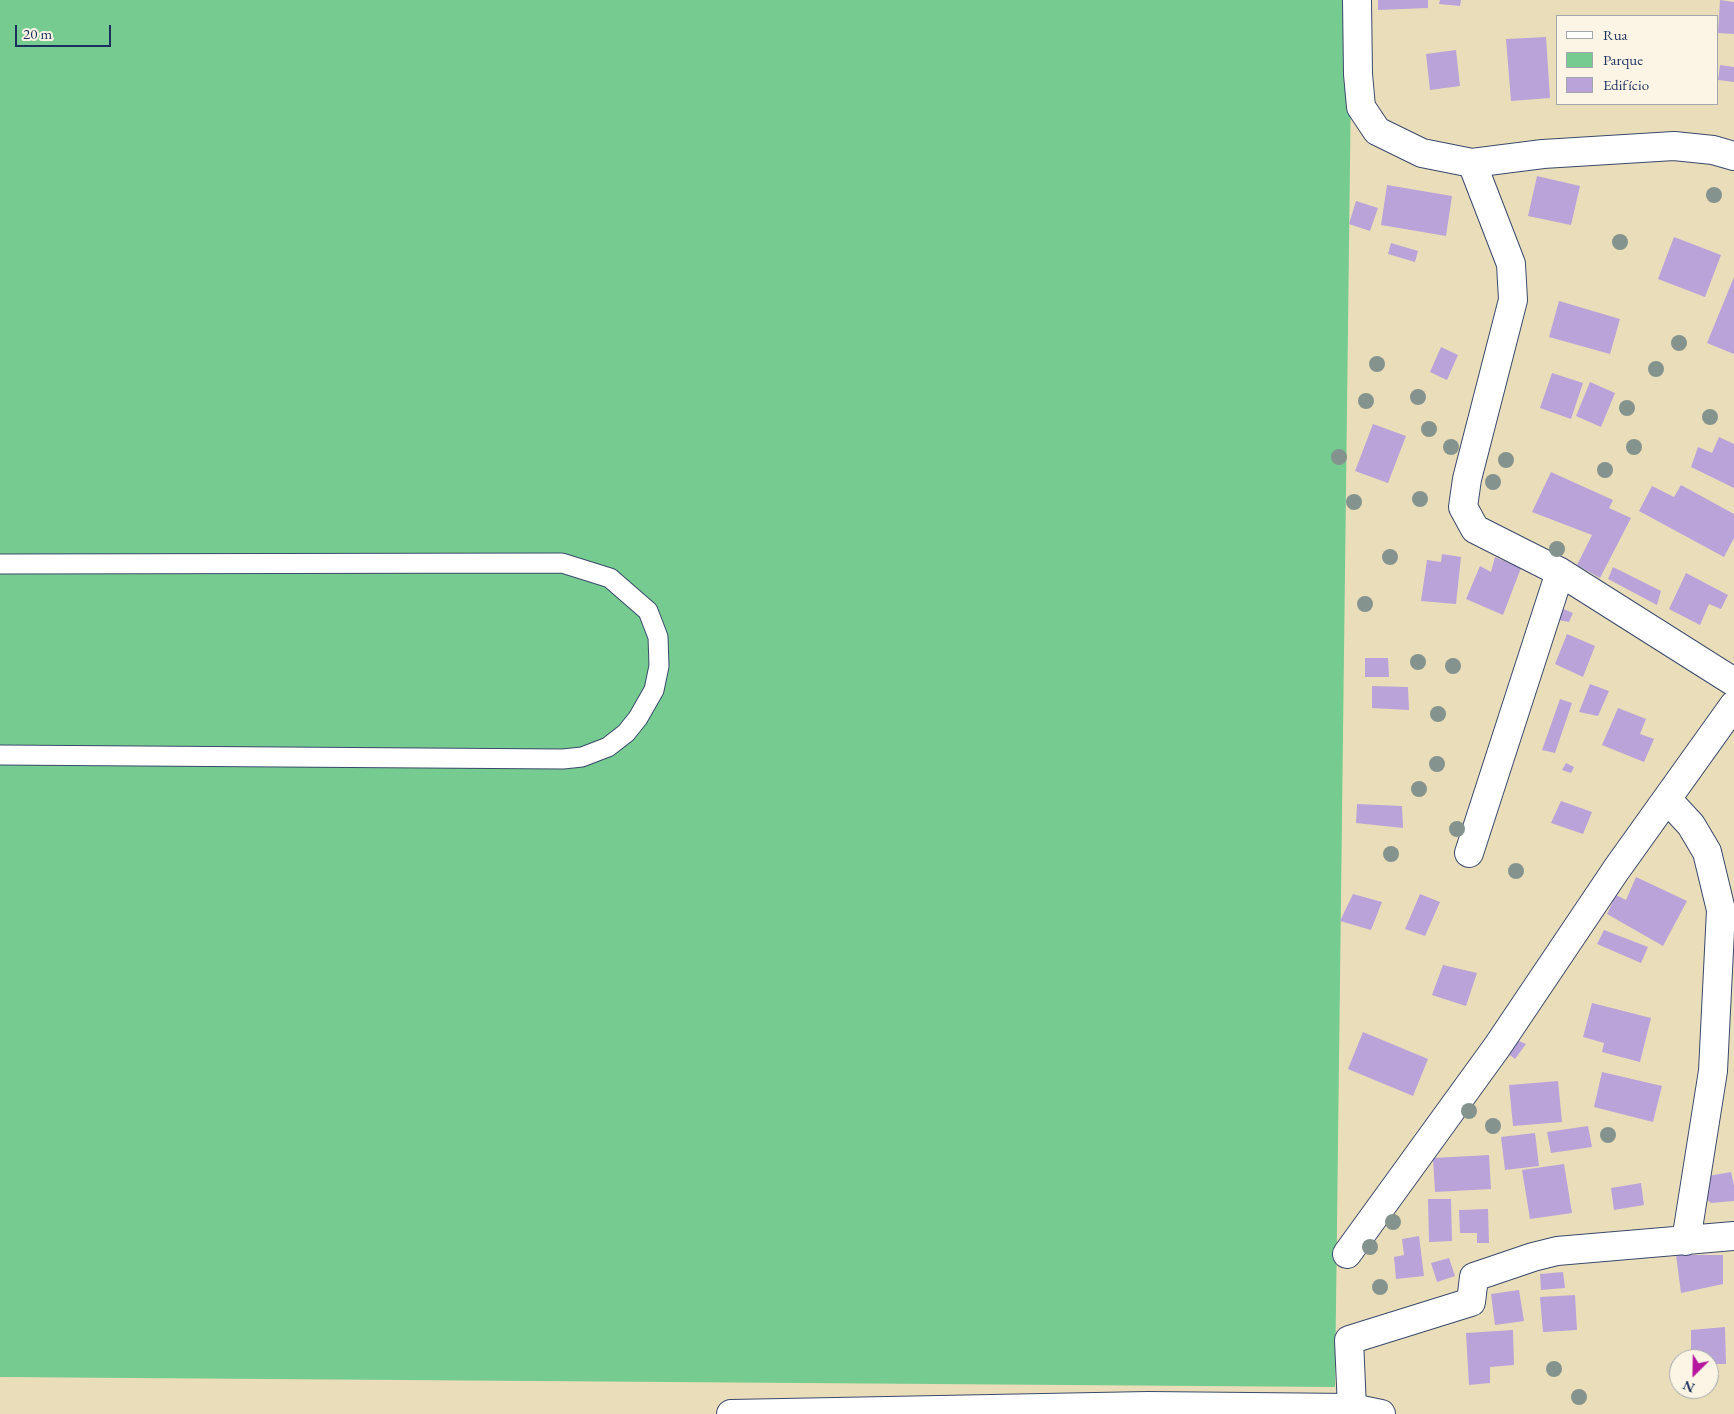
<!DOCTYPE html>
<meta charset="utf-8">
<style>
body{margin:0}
#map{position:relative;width:1734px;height:1414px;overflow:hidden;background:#eadeba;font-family:"EB Garamond",serif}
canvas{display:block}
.legend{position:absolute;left:1556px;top:15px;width:162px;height:90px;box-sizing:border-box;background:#fcf5e5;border:1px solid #a2a6af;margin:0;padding:6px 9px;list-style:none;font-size:15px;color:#1b2f5e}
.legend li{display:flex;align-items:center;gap:10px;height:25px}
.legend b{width:25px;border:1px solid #a2a6af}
.north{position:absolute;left:1669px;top:1349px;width:50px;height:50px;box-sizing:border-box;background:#fcf5e5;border:1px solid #a2a6af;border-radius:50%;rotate:203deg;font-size:14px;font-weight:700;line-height:20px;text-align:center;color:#1b2f5e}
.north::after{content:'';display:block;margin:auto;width:18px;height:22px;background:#b5179e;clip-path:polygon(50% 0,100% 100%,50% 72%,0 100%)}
.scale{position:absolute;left:15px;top:25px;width:96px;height:22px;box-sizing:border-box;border:2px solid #1b2f5e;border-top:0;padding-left:6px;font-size:15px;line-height:18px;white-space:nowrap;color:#1b2f5e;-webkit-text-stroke:4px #fcf5e5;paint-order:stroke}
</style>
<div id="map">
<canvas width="1734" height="1414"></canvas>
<ul class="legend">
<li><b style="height:6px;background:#fff"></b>Rua</li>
<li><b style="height:14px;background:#76cc90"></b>Parque</li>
<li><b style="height:14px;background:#b9a3d9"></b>Edifício</li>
</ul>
<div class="north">N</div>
<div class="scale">20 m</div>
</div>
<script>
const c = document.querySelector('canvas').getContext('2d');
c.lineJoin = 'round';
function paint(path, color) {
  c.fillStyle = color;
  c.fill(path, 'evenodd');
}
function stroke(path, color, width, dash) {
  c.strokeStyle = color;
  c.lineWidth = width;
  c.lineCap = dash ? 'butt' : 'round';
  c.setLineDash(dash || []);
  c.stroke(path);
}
paint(new Path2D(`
 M0,0h1352l-17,1387 -1335,-10z`), '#76cc90');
paint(new Path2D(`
 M1378,0h50v8l-50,2z
 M1440,0h21l-1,6 -21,-2z
 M1720,0l14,2v32l-16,-1z
 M1546,37l4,61 -39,3 -5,-62z
 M1456,50l4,36 -30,4 -4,-36z
 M1720,65l14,2v15l-16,-2z
 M1537,176l43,10 -9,39 -43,-9z
 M1387,185l65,11 -6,40 -65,-11z
 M1356,201l22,7 -8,23 -21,-7z
 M1674,237l47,18 -16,42 -47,-18z
 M1391,243l27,8 -3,11 -27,-8z
 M1734,277v77l-27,-11z
 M1559,301l61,18 -10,35 -61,-17z
 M1441,347l17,8 -11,25 -17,-8z
 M1552,373l31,10 -12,36 -31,-11z
 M1590,382l25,11 -14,34 -25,-11z
 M1373,424l33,12 -18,47 -33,-12z
 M1719,437l15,7v44l-43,-21 7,-20 14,6z
 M1551,472l62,28 -4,8 22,10 -31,60 -23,-13 15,-30 -60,-23z
 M1681,485l53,29v24l-10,19 -85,-46 13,-25 22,11z
 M1442,554l19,3 -5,47 -35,-3 6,-41 14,2z
 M1495,557l26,11 -18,47 -37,-16 14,-33 11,6z
 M1613,567l48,24 -4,14 -49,-26z
 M1686,573l42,22 -7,14 -12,-5 -9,21 -31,-16z
 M1561,608l12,5 -4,9 -11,-2z
 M1567,634l28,12 -12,31 -28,-13z
 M1365,658h23l1,19h-24z
 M1590,684l19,7 -11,25 -19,-4z
 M1372,686l36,1 1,23 -37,-2z
 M1560,699l12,4 -17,50 -13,-3z
 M1618,708l28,11 -6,15 14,5 -10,23 -42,-17z
 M1566,763l8,4 -3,6 -9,-3z
 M1561,801l31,11 -9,22 -32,-11z
 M1357,804l45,2 1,22 -47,-5z
 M1636,877l51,24 -24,45 -56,-32 9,-19 10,5z
 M1353,894l29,8 -11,28 -31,-9z
 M1420,894l20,8 -15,34 -20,-7z
 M1604,930l44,17 -7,16 -44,-19z
 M1443,965l34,8 -11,33 -34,-11z
 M1592,1003l59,15 -11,44 -38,-10 2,-9 -21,-6z
 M1363,1032l65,27 -15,37 -65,-27z
 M1512,1038l14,6 -11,15 -12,-9z
 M1602,1072l60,14 -9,36 -59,-15z
 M1558,1081l4,41 -49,4 -4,-41z
 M1588,1126l4,21 -41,6 -4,-21z
 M1535,1133l4,33 -34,4 -4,-33z
 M1489,1155l2,34 -56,3 -2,-34z
 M1564,1164l8,49 -42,6 -8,-49z
 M1731,1172l3,14v15l-23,2 -11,-9 -4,-16z
 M1641,1183l3,22 -30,5 -3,-22z
 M1428,1199h23l1,42 -23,1z
 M1488,1209l1,34h-12v-10h-17l-1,-23z
 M1419,1236l5,40 -28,3 -2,-22 10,-2 -2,-16z
 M1676,1255h47v29l-42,9z
 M1449,1258l6,18 -18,6 -6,-19z
 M1563,1272l2,16 -24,2 -1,-16z
 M1519,1290l5,31 -29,4 -4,-31z
 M1575,1295l2,35 -34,2 -3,-35z
 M1725,1327l1,37h-17v-5h-18v-29z
 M1513,1330l1,35 -24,2v16l-21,2 -3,-52z`), '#b9a3d9');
const service = new Path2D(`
 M0,564l562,-1 48,15 38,33 10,26 1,29 -5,24 -16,28 -12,15 -18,14 -26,10 -19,2 -563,-4`);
const minor = new Path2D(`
 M1357,0l1,74 3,33 16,24 45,22 50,10 71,-9 131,-8 39,4 21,6
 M1472,163l39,101 2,36 -46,179 -4,28 12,22 85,43 174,110
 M1667,799l24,26 16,27 14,58 -8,161 -27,170
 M1469,853l91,-281
 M1347,1254l150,-207 119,-177 118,-165
 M1352,1408l-3,-68 122,-38 3,-25 59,-20 24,-6 177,-15
 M731,1414l417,-8 204,2 29,6`);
stroke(service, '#3a496c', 21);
stroke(minor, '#3a496c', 30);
stroke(service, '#fff', 19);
stroke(minor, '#fff', 28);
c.fillStyle = '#85938e';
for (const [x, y] of [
 [1714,195],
 [1620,242],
 [1679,343],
 [1377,364],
 [1656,369],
 [1418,397],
 [1366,401],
 [1627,408],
 [1710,417],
 [1429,429],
 [1451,447],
 [1634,447],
 [1339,457],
 [1506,460],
 [1605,470],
 [1493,482],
 [1420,499],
 [1354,502],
 [1557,549],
 [1390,557],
 [1365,604],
 [1418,662],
 [1453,666],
 [1438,714],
 [1437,764],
 [1419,789],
 [1457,829],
 [1391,854],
 [1516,871],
 [1469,1111],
 [1493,1126],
 [1608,1135],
 [1393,1222],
 [1370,1247],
 [1380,1287],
 [1554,1369],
 [1579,1397]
]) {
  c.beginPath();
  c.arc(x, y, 8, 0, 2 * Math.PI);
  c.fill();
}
</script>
